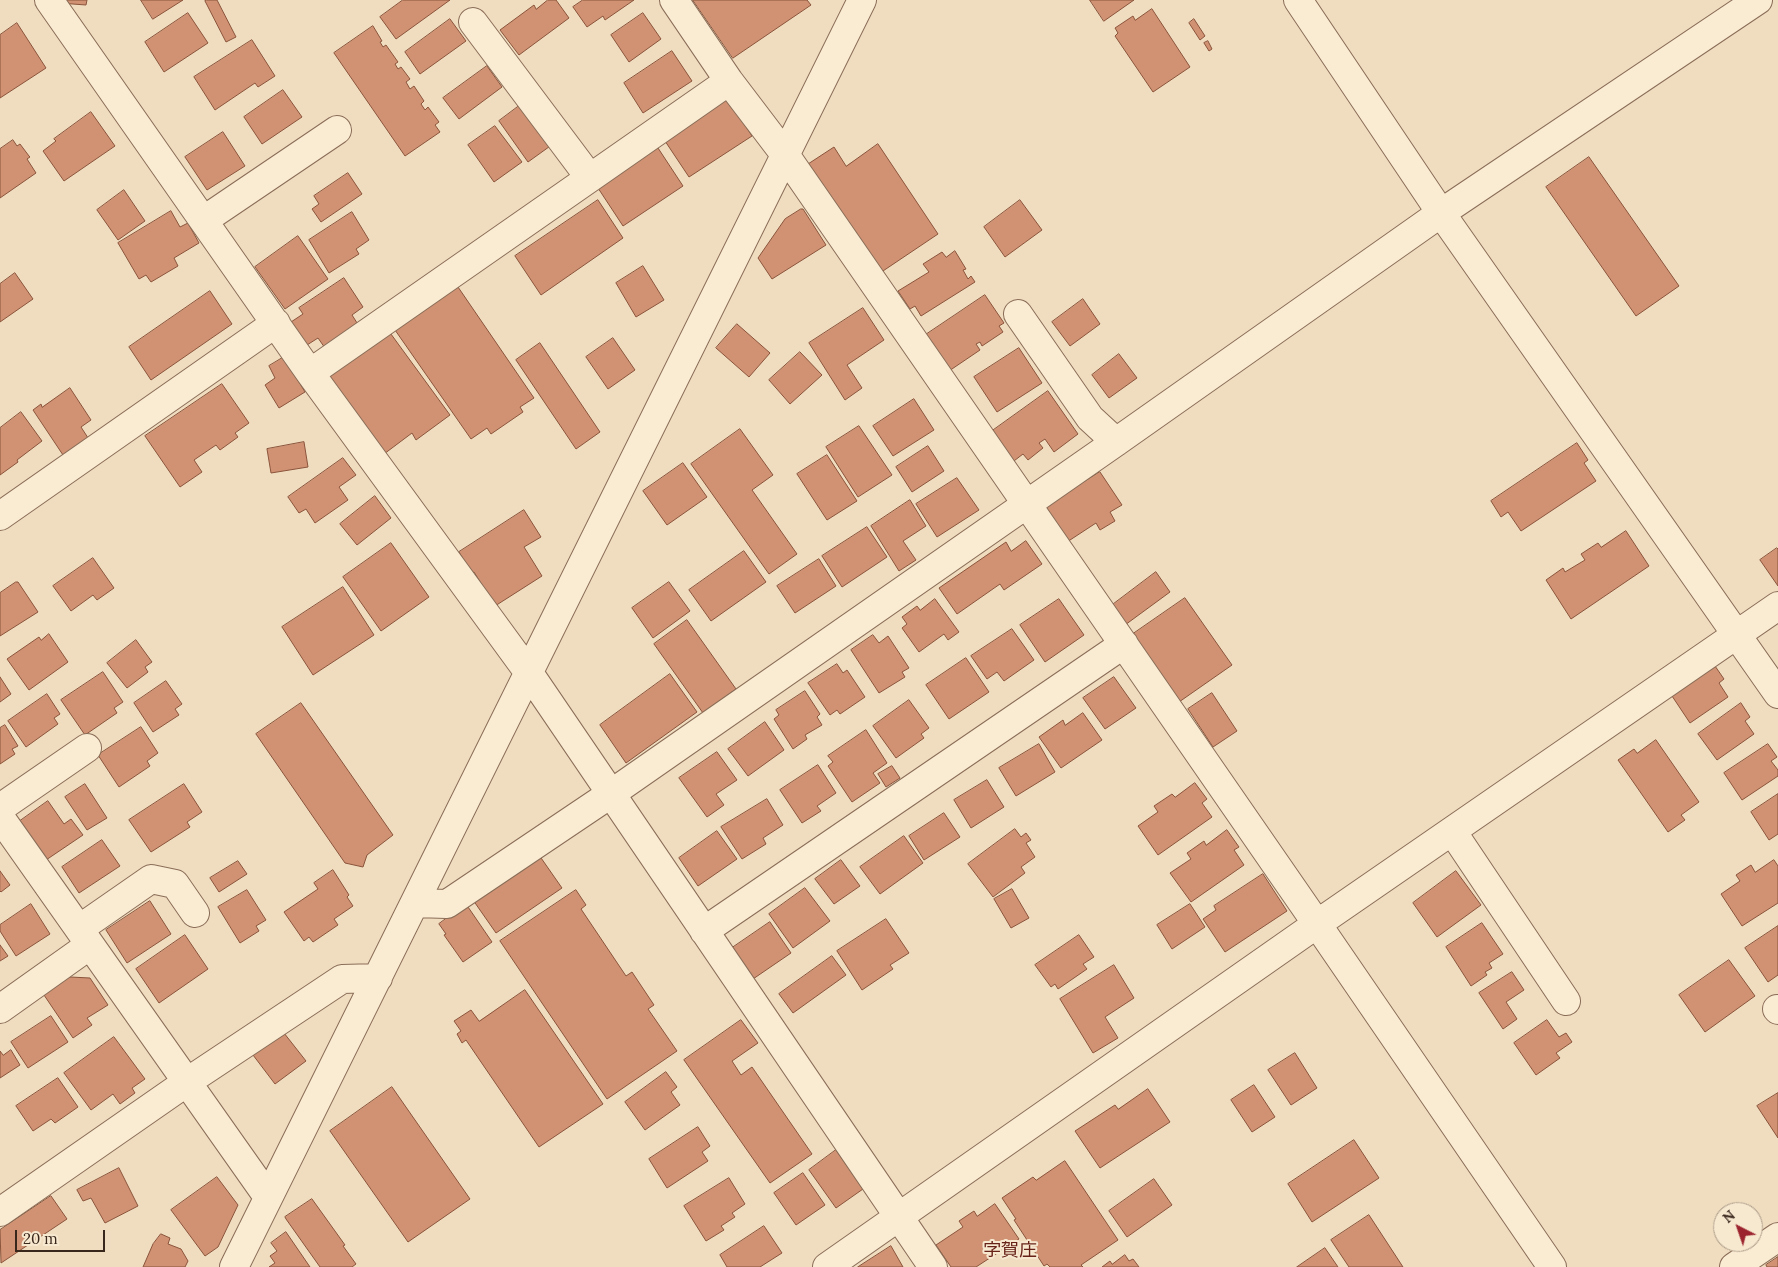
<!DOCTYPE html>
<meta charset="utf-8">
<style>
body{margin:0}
#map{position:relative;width:1778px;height:1267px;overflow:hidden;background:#f0ddc0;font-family:Lora,serif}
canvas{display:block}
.north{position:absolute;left:1713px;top:1202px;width:50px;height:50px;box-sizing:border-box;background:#f7e8d0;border:1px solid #ab9b88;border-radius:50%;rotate:319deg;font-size:14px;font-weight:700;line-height:20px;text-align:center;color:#39271c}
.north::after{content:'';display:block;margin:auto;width:18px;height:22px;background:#9c242f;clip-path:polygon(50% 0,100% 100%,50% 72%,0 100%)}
.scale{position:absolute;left:15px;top:1230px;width:90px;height:22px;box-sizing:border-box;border:2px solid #39271c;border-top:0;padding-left:6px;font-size:15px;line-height:18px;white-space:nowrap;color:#39271c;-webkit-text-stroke:4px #f7e8d0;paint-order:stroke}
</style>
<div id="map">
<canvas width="1778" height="1267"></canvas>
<div class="north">N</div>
<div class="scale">20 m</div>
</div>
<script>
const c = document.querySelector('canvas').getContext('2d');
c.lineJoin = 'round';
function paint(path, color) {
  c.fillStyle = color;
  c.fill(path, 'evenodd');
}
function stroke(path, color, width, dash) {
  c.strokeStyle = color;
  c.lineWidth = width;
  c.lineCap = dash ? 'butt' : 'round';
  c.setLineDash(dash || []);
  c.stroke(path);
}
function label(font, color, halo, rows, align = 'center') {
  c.font = font + ' Lora,"Noto Sans JP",serif';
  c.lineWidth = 4;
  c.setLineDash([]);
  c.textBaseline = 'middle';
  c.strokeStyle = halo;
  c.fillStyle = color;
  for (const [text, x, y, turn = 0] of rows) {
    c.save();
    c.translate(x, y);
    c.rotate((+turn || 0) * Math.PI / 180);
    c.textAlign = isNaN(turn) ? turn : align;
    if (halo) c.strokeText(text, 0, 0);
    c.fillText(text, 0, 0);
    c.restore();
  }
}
const building = new Path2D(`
 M59,0h28l-1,5 -27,-2z
 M141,0h42l-30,19z
 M207,0h10l19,37 -10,5 -21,-41z
 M403,0h47l-54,39 -16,-22z
 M548,0h8l13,18 -50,37 -19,-25 34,-25 2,4z
 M583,0h51l-29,20 -2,-4 -16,11 -14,-20z
 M693,0h114l4,5 -78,53z
 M1090,0h44l-30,21z
 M1152,9l38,58 -37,25 -38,-56 3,-3 -3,-5 18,-12 2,4z
 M188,13l20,30 -44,29 -19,-30z
 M643,13l18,26 -32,23 -18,-27z
 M450,19l16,22 -46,33 -15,-22z
 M1194,19l11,17 -5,4 -11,-17z
 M17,23l29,45 -46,30v-63z
 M373,26l9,15 -2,1 3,5 3,-2 12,17 -3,2 3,5 3,-2 9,12 -4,3 4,7 4,-3 10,15 -3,3 4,6 3,-3 11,15 -4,3 5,7 -35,24 -71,-103z
 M252,40l23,36 -17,11 -3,-4 -40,27 -21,-33z
 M1208,41l4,8 -3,2 -5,-8z
 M672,51l20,30 -49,32 -19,-30z
 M487,66l15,21 -43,32 -16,-21z
 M283,90l19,27 -40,27 -18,-27z
 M728,99l24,37 -63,41 -24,-36z
 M523,103l30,41 -25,18 -29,-41z
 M91,112l24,34 -51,35 -21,-30 13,-10 -2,-2z
 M495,126l27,36 -28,20 -26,-37z
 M223,132l22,34 -38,24 -22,-33z
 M13,140l4,6 3,-2 9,12 1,1 -3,2 9,14 -36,25v-49z
 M878,144l60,90 -61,41 -69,-111 26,-17 12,19z
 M658,148l25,38 -60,40 -25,-38z
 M1589,157l90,129 -43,30 -90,-129z
 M348,173l14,21 -41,28 -9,-13 7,-5 -5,-8z
 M124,190l21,31 -27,19 -21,-30z
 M598,200l25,38 -82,57 -26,-39z
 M1020,200l22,30 -37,27 -21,-30z
 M801,209h2l23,36 -54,34 -14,-21 27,-39z
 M171,211l9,16 8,-4 11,20 -25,15 4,8 -27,16 -5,-7 -7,4 -21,-36z
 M352,212l17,28 -13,9 3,5 -30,19 -20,-33z
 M298,236l30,43 -43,30 -30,-42z
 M955,251l11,18 -3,1 5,9 3,-3 4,6 -54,34 -6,-10 -5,3 -12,-18 31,-19 -6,-8 19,-12 4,5z
 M643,266l21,34 -28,17 -20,-34z
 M15,273l18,26 -33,23v-38z
 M344,278l19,29 -11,8 7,11 -34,22 -7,-10 -11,7 -16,-23 12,-8 -4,-6z
 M458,287l76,111 -14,9 3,5 -32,22 -4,-6 -16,11 -76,-109z
 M210,291l22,33 -81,56 -22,-33z
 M985,295l19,28 -5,3 4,6 -21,14 -2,-4 -4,2 4,6 -31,21 -28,-33z
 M1083,299l17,25 -30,22 -18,-24z
 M863,308l21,32 -37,25 15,23 -17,12 -36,-57z
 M737,324l33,29 -21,24 -33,-29z
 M388,330l62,85 -34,25 -4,-7 -28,21 -60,-78z
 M613,338l22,32 -27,19 -22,-32z
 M540,343l60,89 -24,17 -60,-89z
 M1019,348l23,35 -45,29 -23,-35z
 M800,352l22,23 -32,29 -21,-24z
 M1119,354l18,24 -28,20 -17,-23z
 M284,357l21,35 -26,16 -14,-23 10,-7 -6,-12z
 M222,384l27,39 -14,10 3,4 -18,13 -4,-5 -22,15 8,12 -22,15 -35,-51z
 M70,388l21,32 -10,7 9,14 -25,17 -32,-48 8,-6 1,3z
 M1048,391l30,43 -24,18 -9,-13 -6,4 4,5 -15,12 -5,-6 -13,10 -22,-30z
 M914,399l20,31 -41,26 -20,-30z
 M21,412l21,29 -25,19 1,2 -18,13v-47z
 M859,426l33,49 -34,22 -32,-50z
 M740,429l33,46 -21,15 45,64 -28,20 -78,-110z
 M304,442l4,25 -37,6 -4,-24z
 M1577,443l11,17 -4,3 12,18 -75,50 -13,-19 -7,5 -10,-16z
 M928,446l16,25 -32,21 -16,-25z
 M827,455l30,46 -30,19 -30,-46z
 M343,458l13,17 -17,12 9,13 -33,23 -9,-14 -7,4 -11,-16z
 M683,463l24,34 -40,28 -24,-34z
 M1100,472l22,33 -12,7 5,9 -15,9 -4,-7 -29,19 -22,-35z
 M957,478l22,32 -42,27 -21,-33z
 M375,496l16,22 -34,27 -17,-21z
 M910,500l16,26 -23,15 13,19 -17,11 -28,-45z
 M524,510l17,27 -17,10 18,29 -47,30 -21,-34 -6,4 -11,-16 5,-3 -3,-5z
 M867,527l20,30 -45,30 -20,-31z
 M1626,531l23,35 -78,53 -25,-39 17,-12 2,4 20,-12 -4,-6 17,-11 3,4z
 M1026,541l16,23 -38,26 -4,-6 -43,30 -18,-26 67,-46 5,9z
 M391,543l38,54 -48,34 -38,-54z
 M1777,548l1,1v37l-18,-26z
 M744,551l22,31 -55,39 -22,-31z
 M93,558l21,30 -17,12 -4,-5 -22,16 -18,-25z
 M819,559l17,27 -41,27 -18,-27z
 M1156,572l14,20 -45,33 -14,-19z
 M16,582h2l20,30 -38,24v-43z
 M669,582l21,29 -37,27 -21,-30z
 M343,587l31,48 -61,40 -31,-48z
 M1185,598l47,67 -53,37 -46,-68z
 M935,599l24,33 -11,8 -4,-6 -25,18 -17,-24 5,-4 -5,-7 15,-11 3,4z
 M1059,599l25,36 -39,27 -25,-37z
 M687,620l49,69 -33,24 -49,-69z
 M1012,629l22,31 -30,21 -7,-9 -10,7 -16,-23z
 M49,634l19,28 -39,28 -22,-31 32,-22 2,3z
 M873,635l6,8 9,-7 21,32 -7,4 3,5 -26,16 -28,-43z
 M136,640l16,22 -7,5 3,5 -21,16 -20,-25z
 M966,658l23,34 -40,27 -23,-34z
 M837,664l6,9 4,-3 18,27 -25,17 -3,-4 -7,5 -22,-32z
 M1715,666l9,13 -5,4 9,14 -38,26 -18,-27z
 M103,672l20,30 -9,6 3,5 -3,2 -29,20 -24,-35z
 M670,674l27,38 -71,51 -26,-38z
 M0,677l11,17 -11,8z
 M1114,677l22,31 -31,21 -22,-31z
 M166,681l16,23 -7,5 4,6 -26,17 -19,-29z
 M805,691l15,23 -3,3 5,8 -17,10 2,4 -14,10 -19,-30 5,-4 -3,-5z
 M1212,693l25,38 -24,16 -25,-38z
 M47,694l13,20 -6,4 4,6 -32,23 -18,-26z
 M909,700l20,28 -8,6 3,4 -28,20 -23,-32z
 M301,703l92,132 -26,20 -4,12 -18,-4 -89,-129z
 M1741,703l9,14 -5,4 9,13 -37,26 -19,-26z
 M1083,713l19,27 -41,28 -22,-31 24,-17 2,5z
 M765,722l19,28 -36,26 -20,-27z
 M5,725l13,21 -6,3 3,5 -15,10v-36z
 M141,727l17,26 -11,8 3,5 -31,21 -21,-32z
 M866,730l21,33 -14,10 7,10 -28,19 -24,-36 5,-4 -5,-6z
 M1656,740l43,62 -18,13 4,5 -17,12 -50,-72 16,-11 3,4z
 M1039,744l16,28 -39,24 -17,-28z
 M1768,744l9,13 -6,4 7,9v6l-36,24 -18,-27z
 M717,752l20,28 -21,14 8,11 -17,12 -28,-39z
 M818,765l18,28 -19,13 4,5 -19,12 -22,-33z
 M892,766l8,12 -14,9 -8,-13z
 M987,780l17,27 -33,21 -17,-28z
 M1195,783l12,16 -5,4 10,14 -54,38 -20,-29 20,-14 -4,-6 18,-12 3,3z
 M85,784l22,34 -20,12 -22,-33z
 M184,784l18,28 -15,10 3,5 -39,25 -22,-32z
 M1778,794v40l-9,6 -18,-28z
 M767,799l16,26 -20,13 3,6 -24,15 -21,-32z
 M48,801l16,23 7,-5 12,16 -37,25 -26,-39z
 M944,813l16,24 -36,23 -15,-24z
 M1015,829l6,8 5,-4 5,7 -5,3 9,14 -14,10 4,6 -32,24 -25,-33z
 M1227,830l12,17 -5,3 10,15 -53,37 -21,-29 21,-14 -4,-6 17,-12 2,4z
 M717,831l20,28 -39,27 -19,-28z
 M904,836l19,27 -43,31 -20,-27z
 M102,840l18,26 -41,27 -17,-26z
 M539,855l23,33 -66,45 -23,-33z
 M841,860l19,26 -26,18 -19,-25z
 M1774,860l4,6v37l-36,23 -21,-32 19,-13 -4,-6 15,-10 4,7z
 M238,861l9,13 -28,18 -9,-14z
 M333,870l16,25 -2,2 6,9 -19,13 4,6 -25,17 -4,-5 -5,4 -20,-29 34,-23 -4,-6z
 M0,871l10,14 -9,7 -1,-1z
 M1456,871l25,34 -44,32 -24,-34z
 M1263,874l24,37 -62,41 -22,-33 13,-9 -2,-4z
 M805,888l25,33 -37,27 -24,-34z
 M1012,889l17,29 -18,10 -17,-29z
 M247,890l19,30 -10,6 3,5 -19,12 -22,-36z
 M576,890l10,15 -5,4 45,67 6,-4 22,33 -6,4 29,42 -70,48 -107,-158z
 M150,901l21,33 -44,29 -21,-33z
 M31,904l19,30 -34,22 -16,-25v-6z
 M466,904l26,38 -29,20 -19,-27 2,-1 -7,-10z
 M1190,904l15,23 -33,22 -15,-24z
 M886,919l23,34 -19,12 3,4 -31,21 -25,-39z
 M770,922l21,31 -38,26 -21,-31z
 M1482,923l21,31 -14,9 3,5 -7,4 2,3 -16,11 -25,-39z
 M1778,926v49l-10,7 -23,-34z
 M185,935l23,34 -49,34 -23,-34z
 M1079,935l15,22 -11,7 4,5 -29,20 -3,-5 -4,3 -16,-22z
 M0,945l8,11 -8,5z
 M832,956l14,19 -53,38 -14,-19z
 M1729,960l26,36 -50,36 -26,-37z
 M1114,965l20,33 -29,19 13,21 -25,15 -33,-54z
 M1512,972l12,18 -18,12 11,17 -14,10 -24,-36z
 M70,977l20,1 18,27 -21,13 5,7 -19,13 -29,-43z
 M525,990l78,114 -64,43 -73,-107 -4,3 -5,-9 4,-3 -7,-10 17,-11 8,11z
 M51,1016l17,26 -40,26 -17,-26z
 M741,1020l17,23 -26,18 9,14 11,-8 60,87 -42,29 -86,-123z
 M1547,1020l12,17 7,-4 6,9 -16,11 4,5 -24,17 -22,-32z
 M284,1033l22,28 -31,23 -22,-29z
 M114,1037l31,42 -13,9 3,5 -15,11 -7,-10 -22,16 -27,-37z
 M11,1050l9,15 -20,13v-27l3,4z
 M1295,1053l22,35 -26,17 -23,-35z
 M666,1072l11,15 -6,5 9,13 -35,25 -20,-28z
 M58,1078l20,29 -23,16 -4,-4 -18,12 -17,-25z
 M1254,1085l21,32 -23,15 -21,-32z
 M392,1087l78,112 -62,43 -78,-111z
 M1148,1089l22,33 -70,46 -25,-37 40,-26 3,4z
 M1778,1093v45l-21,-32z
 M698,1127l12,19 -8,6 6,9 -41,27 -18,-29z
 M1354,1140l25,38 -67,44 -24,-38z
 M836,1150l27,39 -27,19 -27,-38z
 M1065,1161l53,79 -37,25 2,2h-33l-3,-3 -3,2 -30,-46 2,-1 -14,-21 31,-21 3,3z
 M119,1168l19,38 -33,17 -14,-25 -8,3 -6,-11z
 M803,1173l22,32 -29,20 -22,-32z
 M217,1177l21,28 -20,42 -13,9 -34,-46z
 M729,1178l16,26 -13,9 3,4 -14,9 3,4 -18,11 -22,-35z
 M1154,1179l18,26 -45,32 -18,-26z
 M51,1196l16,23 -66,44 -1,-33z
 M312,1199l33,46 -2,1 13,18 -4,3h-32l-34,-48 -1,-2z
 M995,1204l24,35 -43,28h-25l-15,-22 27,-18 -4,-6 15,-10 3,5z
 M1369,1215l34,52h-54l-18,-27z
 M764,1226l18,27 -22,14h-33l-7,-12z
 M286,1232l24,35h-41l6,-4 -5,-7 7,-5 -6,-8z
 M161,1234l9,4 -2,6 13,5 7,12 -3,6h-42l10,-23z
 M891,1246l12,21h-45z
 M1325,1248l13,19h-41z
 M1125,1255l4,6 4,-2 6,8h-37l8,-6 2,3z
 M1778,1257v10h-11l-1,-2z`);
paint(building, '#d09273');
stroke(building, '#8a543b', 1);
const minor = new Path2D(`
 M49,0l261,373 219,300 404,594
 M674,0l55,81 57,75 531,768 235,343
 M1298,0l143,213 337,481
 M473,22l117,156
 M204,220l133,-90
 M1018,314l72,104 26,24
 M310,373l419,-292
 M0,516l276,-193
 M0,808l87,-60
 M0,817l268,380
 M1452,831l114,170
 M415,903l32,1 165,-111 504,-351 325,-229 317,-213
 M79,929l72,-50 24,5 20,29
 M704,931l420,-287
 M0,1009l90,-64
 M1777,1009l1,1
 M0,1212l187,-130 155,-103 36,-1
 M234,1267l628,-1267
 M827,1267l490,-343 461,-318
 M1734,1267l44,-30`);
stroke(minor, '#8a6d57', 30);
stroke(minor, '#faebd3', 28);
label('18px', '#682319', '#f7e8d0', [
 ["字賀庄",1010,1251]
]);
</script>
